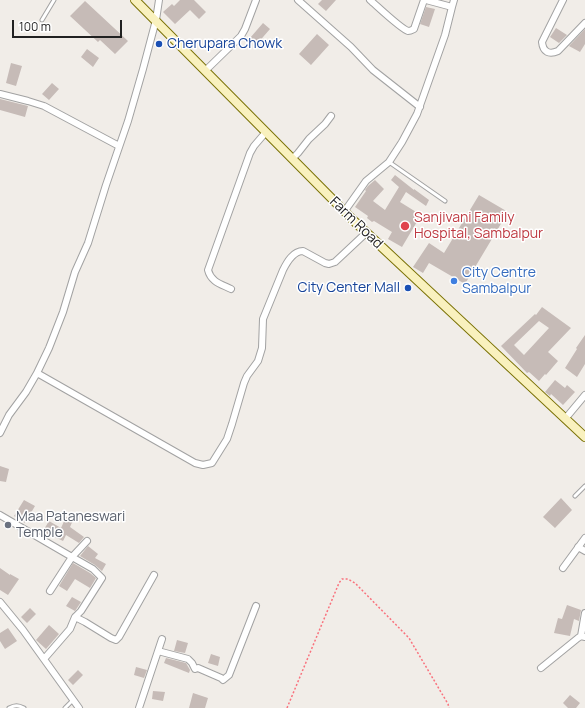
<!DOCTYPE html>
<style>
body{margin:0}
#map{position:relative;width:585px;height:708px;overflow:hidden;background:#f1ede8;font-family:Manrope,sans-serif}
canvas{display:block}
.scale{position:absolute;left:12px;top:20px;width:110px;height:18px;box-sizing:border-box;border:2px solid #212121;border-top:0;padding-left:5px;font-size:12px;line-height:14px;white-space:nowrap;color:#212121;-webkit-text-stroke:3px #fff;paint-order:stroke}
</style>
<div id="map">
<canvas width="585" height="708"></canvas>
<div class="scale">100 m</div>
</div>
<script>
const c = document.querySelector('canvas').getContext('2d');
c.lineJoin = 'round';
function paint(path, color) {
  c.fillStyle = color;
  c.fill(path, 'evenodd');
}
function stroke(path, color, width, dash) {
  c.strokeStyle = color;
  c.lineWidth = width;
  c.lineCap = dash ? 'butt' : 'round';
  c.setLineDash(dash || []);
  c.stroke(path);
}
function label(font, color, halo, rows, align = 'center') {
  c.font = font + ' Manrope,sans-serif';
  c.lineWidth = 3;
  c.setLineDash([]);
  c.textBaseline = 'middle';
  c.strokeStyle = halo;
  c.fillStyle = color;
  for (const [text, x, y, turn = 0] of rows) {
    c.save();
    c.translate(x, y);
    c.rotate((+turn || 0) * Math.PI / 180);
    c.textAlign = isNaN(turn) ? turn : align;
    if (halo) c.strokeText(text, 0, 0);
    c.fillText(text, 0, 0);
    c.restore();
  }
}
paint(new Path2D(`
 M180,0h14l12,12 -7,7 -9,-9 -15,14 -12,-12 9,-8 2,2z
 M322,0h14l-10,11 -8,-7z
 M85,1l43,40 -13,13 -15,-14 -2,2 -28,-26z
 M426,7l9,2 -6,18 -9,-3z
 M263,23l7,6 -13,15 -7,-6z
 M556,28l11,7 -8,8 -9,-6z
 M585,29v15l-5,8 -11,-6z
 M317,34l12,11 -18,20 -12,-11z
 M87,49l12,9 -6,9 -12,-10z
 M11,63l11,3 -6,20 -10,-3z
 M52,83l7,6 -10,11 -7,-6z
 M0,99l28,7 -3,11 -25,-7z
 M395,175l19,15v-1l15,11 -3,6 -20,-14 -6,10 21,13 -19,32 -14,-8 4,-7 -18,-11 -2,1 -5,-4 1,-2 -13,-9 11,-16 -1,-1 3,-4 7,-6 9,9 -11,12 12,9 14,-23 -8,-7z
 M479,195l29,17 -43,72 -36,-21 -6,10 -10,-6 16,-24 15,10z
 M542,307l29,21 -23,24 10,9 -12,14 -1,-1 -6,7 -10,-9 -2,1 -26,-27 34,-32 1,1zM539,321l10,7 -25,27 -10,-10z
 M585,335v29l-8,13 -12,-9 12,-19 -1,-1z
 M555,380l10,8 2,-3 8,7 -12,13 -12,-11 -1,2 -5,-4z
 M0,466l9,3 -3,13 -6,-1z
 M561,498l11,12 -17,18 -12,-11z
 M24,500l11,6 -10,17 -11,-7z
 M66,517l8,1 -4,9 14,10 -5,6 -13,-8 -3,6 -8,-4 -1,1 -11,-7 6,-10 12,7z
 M88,546l10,8 -3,4 11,6 -4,7 -7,-6 -15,-9z
 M73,563l17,10 6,5 -6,10 -15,-9 -8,12 -8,-5z
 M0,568l10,7v-1l9,5 -11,16 -8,-5z
 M72,597l9,5 -6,9 -9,-5z
 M567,605l14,5 -2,11 -5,-2 -4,17 -16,-3 4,-15 4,1z
 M30,608l6,6 -9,9 -6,-6z
 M49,625l10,9 -13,15 -10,-9z
 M8,628l9,13 -12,8 -5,-8v-8z
 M177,640l11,3 -3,10 -11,-2z
 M211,654l9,3 -2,9 -10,-3z
 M166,658l20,5 4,7 -1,3 -25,-10z
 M136,667l11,3 -3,8 -10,-3z
 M78,670l5,5 -10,10 -5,-5z
 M153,691l12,1 -2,9 -11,-2z
 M193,693l15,5 -3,10h-16z
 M570,695l10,8 -4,5h-8l-5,-5z`), '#c6bbb7');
const service = new Path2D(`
 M42,20l12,-20
 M389,162l56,39
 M575,496l10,-10
 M9,708c6,-3 9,-3 15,0
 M65,708l8,-8`);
const minor = new Path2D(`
 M298,0l53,47 22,23 47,37
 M370,0c7,6 31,29 38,31 3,0 4,-1 6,-2l10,-29
 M426,0l26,7
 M563,0l-21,42c1,10 7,13 16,9l27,-28
 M205,71l36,-35 4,-7 11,-29
 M0,94l28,7 16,5 75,40
 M292,159l6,-6 11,-14 16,-15 6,-8
 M344,212l22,-31 23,-19 13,-20 15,-28 28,-79 7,-28 2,-7
 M231,289c-10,-5 -20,-7 -23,-19l42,-117 4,-7 12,-14
 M37,373l158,90 8,2 9,-2 15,-24 5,-15 12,-41 3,-7 11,-15 4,-13 1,-29 20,-49c4,-8 10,-19 20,-19l22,12 4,1 6,-2 31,-29
 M565,419l20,-24
 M0,433l9,-18 17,-23 11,-19 12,-25 14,-36 12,-40 13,-29 18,-58 22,-64 15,-52 13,-49 3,-20
 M0,515l72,42 -22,34
 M578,547l7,4
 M563,568l22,-30
 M0,602l23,28 56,78
 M75,617l6,-6 21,-33 -9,-9 -21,-12 15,-16
 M581,636l4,-23
 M158,651l30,8 4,4 3,6 3,-1 23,10 2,2 6,-5 27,-69
 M44,659l26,-30 5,-12 10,5 26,16 5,2 3,-3 35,-62
 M541,668l37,-30 3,-2 4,1
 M139,708l23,-69`);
const secondary = new Path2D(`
 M135,0l220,222 230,215`);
stroke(service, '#a2a2a2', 5);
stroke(minor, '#a2a2a2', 8);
stroke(secondary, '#7b7206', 10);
stroke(new Path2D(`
 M287,708l52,-125 3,-4h6l7,4 54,55 39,66 1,4`), '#f9727d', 1.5, [2, 2]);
stroke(service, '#fff', 3);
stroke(minor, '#fff', 6);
stroke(secondary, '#f9f1be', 8);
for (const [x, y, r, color] of [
 [159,44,4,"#1a4fb4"],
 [405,226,5,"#e0444e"],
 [454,281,4,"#3f7fe0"],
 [408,288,4,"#1a4fb4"],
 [8,525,4,"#6b7280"]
]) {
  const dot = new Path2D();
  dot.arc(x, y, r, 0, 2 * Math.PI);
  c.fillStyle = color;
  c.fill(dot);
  stroke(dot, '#fff', 1.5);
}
label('14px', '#164399', '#fff', [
 ["Cherupara Chowk",167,44],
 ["City Center Mall",400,288,"right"]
], 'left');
label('14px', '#be3a42', '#fff', [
 ["Sanjivani Family",414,218],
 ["Hospital, Sambalpur",414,234]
], 'left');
label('14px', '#212121', '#fff', [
 ["Farm Road",356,223,44]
]);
label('14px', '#366cbe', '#fff', [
 ["City Centre",462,273],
 ["Sambalpur",462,289]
], 'left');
label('14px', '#5b616d', '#fff', [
 ["Maa Pataneswari",16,517],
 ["Temple",16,533]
], 'left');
</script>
